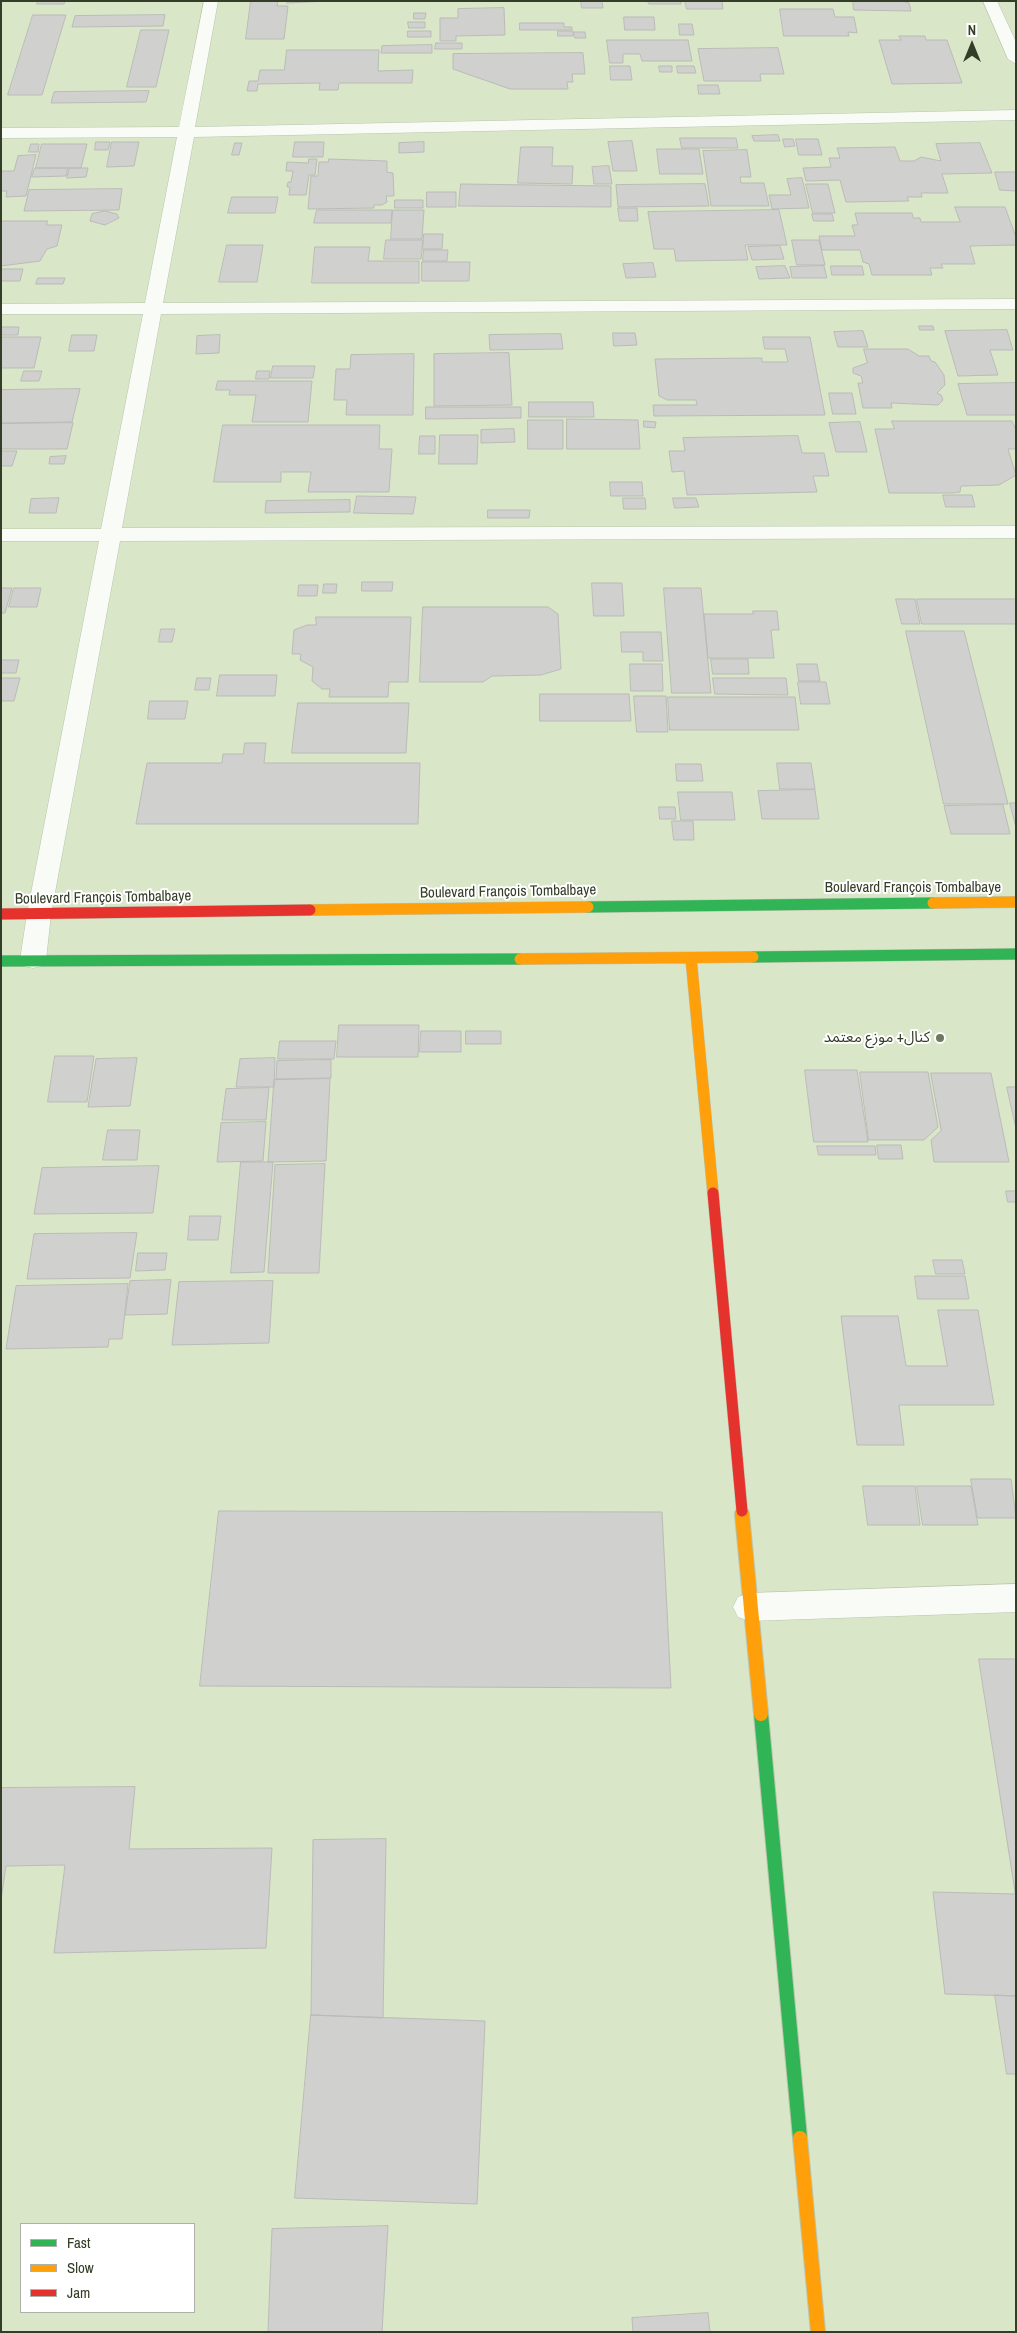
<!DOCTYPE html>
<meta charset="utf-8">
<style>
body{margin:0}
#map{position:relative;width:1017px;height:2333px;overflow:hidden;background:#d9e6c8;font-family:"Archivo Narrow",sans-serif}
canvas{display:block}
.frame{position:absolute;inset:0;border:2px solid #343d27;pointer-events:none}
.legend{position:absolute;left:20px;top:2223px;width:175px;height:90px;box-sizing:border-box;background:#fff;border:1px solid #aeb1a9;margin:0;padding:6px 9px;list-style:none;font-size:15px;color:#343d27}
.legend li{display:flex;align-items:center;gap:10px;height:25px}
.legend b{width:25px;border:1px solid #aeb1a9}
.north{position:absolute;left:947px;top:20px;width:50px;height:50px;-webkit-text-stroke:4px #fff;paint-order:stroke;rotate:0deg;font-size:14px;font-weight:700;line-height:20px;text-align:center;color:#343d27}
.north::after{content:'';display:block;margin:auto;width:18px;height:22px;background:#343d27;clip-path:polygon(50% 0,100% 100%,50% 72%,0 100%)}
</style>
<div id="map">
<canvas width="1017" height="2333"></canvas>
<div class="frame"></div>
<ul class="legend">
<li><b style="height:6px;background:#30b455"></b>Fast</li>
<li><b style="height:6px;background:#ff9f0a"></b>Slow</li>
<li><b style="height:6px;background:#e5322d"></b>Jam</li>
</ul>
<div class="north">N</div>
</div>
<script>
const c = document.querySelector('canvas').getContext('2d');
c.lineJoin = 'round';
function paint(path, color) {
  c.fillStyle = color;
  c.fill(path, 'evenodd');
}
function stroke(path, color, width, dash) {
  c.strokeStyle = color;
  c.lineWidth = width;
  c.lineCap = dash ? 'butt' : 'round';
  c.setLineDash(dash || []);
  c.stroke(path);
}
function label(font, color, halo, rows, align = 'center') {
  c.font = font + ' "Archivo Narrow","Noto Sans Arabic",sans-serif';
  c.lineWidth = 4;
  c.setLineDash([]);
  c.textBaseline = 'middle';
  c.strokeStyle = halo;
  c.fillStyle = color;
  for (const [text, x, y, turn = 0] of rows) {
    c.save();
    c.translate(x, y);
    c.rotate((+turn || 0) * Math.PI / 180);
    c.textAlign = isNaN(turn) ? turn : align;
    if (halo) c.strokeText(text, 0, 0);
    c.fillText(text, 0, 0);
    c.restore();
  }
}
const building = new Path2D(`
 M38,1h27l-1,3h-27z
 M251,1h27l-1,5h11l-4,33h-38z
 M288,1h41l-42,2z
 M581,1h21l1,7h-21z
 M648,1h33v3h-32z
 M685,1h37l1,8h-36z
 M853,1h49l7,2 2,8 -57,-1z
 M504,8l1,27 -49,1v5h-16v-23h18v-9z
 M780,9h53l2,8h19l3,16 -9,-1 1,4h-65z
 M414,13h12l-1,6h-11z
 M33,15h33l-24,80h-34z
 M165,15l-2,11 -91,1 3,-11z
 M624,17h30l1,13h-30z
 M408,22h17v6h-16z
 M520,23h44v4h8v3h-52z
 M679,24h13l2,11h-14z
 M141,30h28l-13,57h-29z
 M408,31h23v6h-23z
 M558,31h15v5h-15z
 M574,32h11l1,6h-11z
 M899,36h26l1,4h21l15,43 -70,1 -13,-44h22z
 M607,40h81l4,21h-50l-2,-7h-17v9h-13z
 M436,43h26v6h-27z
 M432,45v8h-51l1,-7z
 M778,48l6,26h-24l1,7h-57l-6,-32z
 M287,50h92l-1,21 35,-1 -1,13h-73l-1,7h-19l1,-7 -62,1 -1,7h-10l2,-10h9l2,-11h24z
 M583,53l2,21h-13l1,8h-6l1,7h-58l-57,-20v-15z
 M610,66h20l2,14h-21z
 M659,66h13v6h-12z
 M677,66h17l2,7h-18z
 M698,85h20l2,9h-21z
 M149,91l-3,11 -95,1 3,-11z
 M778,135l2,6h-26l-2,-5z
 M680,138h56l2,10h-56z
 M783,139h10l2,7 -10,1z
 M796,139h22l4,16h-23z
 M632,141l5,30h-24l-5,-29z
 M96,142h14l-2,8h-13z
 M112,142h27l-5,24 -27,1z
 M295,142h29l-1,15h-30z
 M424,142v10l-25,1v-10z
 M235,143h7l-3,12h-7z
 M980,143l12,30 -50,1 6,19h-27l1,4h-15l2,4 -63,1 -6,-22 -34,1 -3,-13 28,-1 -2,-9h11l-3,-10 58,-1 5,14h14l7,-4 20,4 -5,-17z
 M31,144h8l-1,8h-9z
 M42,144h45l-6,24h-45z
 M521,147h32l-1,19h21l-1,18 -54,-1z
 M657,149h42l4,25h-43z
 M747,150l4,27h-11l1,6h23l5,23h-58l-8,-55z
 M36,155l-10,41 -20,1 1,-6h-6v-20h13l4,-15z
 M309,159h8l-2,16h-6l-3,20h-17l1,-8h-3l1,-5h3l2,-11h-7l1,-9 21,1z
 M329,159l58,2v11l6,1 1,23h-8l1,6 -5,3h-8v3l-66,1 3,-33h7l1,-14h9z
 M609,166l3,18h-18l-2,-17z
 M35,168h33l-2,8 -34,1z
 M70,168h18l-2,9 -19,1z
 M995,172h21v19l-16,-1z
 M802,178l7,30 -37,1 -3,-14h22l-4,-16z
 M461,184l150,2v21l-152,-1z
 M705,184l4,22 -91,1 -2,-22z
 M806,184h22l7,29h-22z
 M122,189l-3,21 -95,1 5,-21z
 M427,192h29v15h-29z
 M232,197h46l-3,16h-47z
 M395,200h28v8h-28z
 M955,207h50l11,30v8l-46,1 5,18h-34l2,4h-13l2,7h-60l-3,-11 -6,-2 -3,-12h-38l-3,-14h36l-3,-11h6l-3,-12h57l1,5h7l1,4h39z
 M618,208h19l1,13h-18z
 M317,210h75l-1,13h-77z
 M393,210h31l-2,29h-31z
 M779,210l8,35h-42l3,15 -72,1 -2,-12h-20l-6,-37z
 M105,211l12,3 2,4 -14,7 -15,-4 2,-7z
 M812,214h20l2,7h-20z
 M1,221h47l-2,4h16l-5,21 -10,3 -7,12 -39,5z
 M424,234h19l-1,15h-19z
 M386,240h37l-2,19h-37z
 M792,240h27l6,25h-28z
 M227,245h36l-6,37h-38z
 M780,246l4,13 -32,1 -4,-13z
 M315,247h55l-2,14h51v22h-107z
 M424,250h24l-1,11h-24z
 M422,262h48l-1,19h-47z
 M653,263l3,14 -30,1 -3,-14z
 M785,266l5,12 -31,1 -3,-12z
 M824,266l3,12h-35l-2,-11z
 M831,266h31l2,9h-32z
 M1,269h22l-3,12h-19z
 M38,278h27l-2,6h-27z
 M919,326h14l1,4h-14z
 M1,327h18l-1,8h-17z
 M1007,330l6,20h-23l8,25 -40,1 -13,-45z
 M863,331l5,16h-30l-4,-15z
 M613,333h22l2,12 -23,1z
 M561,334l2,15 -73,1 -1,-15z
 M72,335h25l-3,16h-25z
 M220,335l-1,18 -23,1 1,-18z
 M1,337h40l-7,31h-33z
 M763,337h47l15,78 -171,1 -1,-11h44l-1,-5h-29l-8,-4 -4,-37 107,-1v4h26l-3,-13h-20z
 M864,349h44l11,7h10l2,5 4,1 9,13 1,10 -8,8 4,2 2,5 -5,5 -47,-2 1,5h-29l-5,-25h5l-2,-7 -8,-3v-5l14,-5z
 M509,353l3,52 -78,1v-52z
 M414,354l-1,61h-67l1,-15h-13l2,-31h14l1,-14z
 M273,366h42l-2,12h-42z
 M24,371h18l-3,10h-18z
 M257,371h13l-1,8h-13z
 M218,381h94l-4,41h-56l4,-27h-27l1,-5h-14z
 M1016,383v32h-49l-9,-31z
 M80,389l-8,33 -71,1v-33z
 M829,393h23l4,21h-23z
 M529,402h64l1,15h-65z
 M426,407h95v11l-95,1z
 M567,419l71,1 2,29h-73z
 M528,420h35v29h-35z
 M644,421l12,1 -1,6 -11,-1z
 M892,421h120l4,9v19h-8l8,26 -17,10 -38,1 -1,6 -7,1h-64l-14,-64h19z
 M860,422l7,30h-31l-7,-29z
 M73,423l-6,26h-66v-25z
 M223,425h157l-1,24h13l-3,43h-81l3,-20h-30v10h-67z
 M514,429l1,13 -34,1v-13z
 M440,435h38l-1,29h-38z
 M420,436h15v18h-16z
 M798,436l4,17h22l5,23h-16l4,16 -130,3 -3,-24 -12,1 -3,-21h16l-2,-13z
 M1,451h16l-5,15h-11z
 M66,456l-2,8h-15l1,-7z
 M610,482h32l1,14h-32z
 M943,495h29l3,12h-29z
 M357,496l59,1 -3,17 -59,-1z
 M59,498l-3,15h-27l2,-14z
 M623,498h22l1,11h-22z
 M673,498h23l3,9 -24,1z
 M350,500v12l-85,1 1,-12z
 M488,510h42l-1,8h-41z
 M362,582h31l-1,9h-30z
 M592,583h30l2,33h-30z
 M324,584h13l-1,9h-13z
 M299,585h19l-1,11h-19z
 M1,588h11l-7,25h-4z
 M14,588h27l-4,19h-28z
 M664,588h37l10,105h-39z
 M896,599h19l5,25h-18z
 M917,599h99v25h-94z
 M423,607h125l10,7 3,55 -20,6 -49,1 -9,6h-63z
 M753,611h24l2,19h-8l3,28h-66l-4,-44h49z
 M316,617h95l-3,65h-19l-1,15h-59l1,-8h-8l-10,-8 1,-14 -13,-7 1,-6h-9l2,-24 13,-5h9z
 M161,629h14l-3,13h-13z
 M906,631h58l44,173h-64z
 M621,632h40l2,29h-20v-9h-21z
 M711,659h37l1,15h-36z
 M1,660h18l-3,13h-15z
 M630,664h32l1,27h-32z
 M797,664h20l3,17h-21z
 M220,675h57l-2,21h-58z
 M1,678h19l-6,23h-13z
 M197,678h14l-2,12h-14z
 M713,678h73l2,17 -73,-1z
 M798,682h28l4,22h-29z
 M540,694h89l2,27h-91z
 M634,696h32l2,36h-31z
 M668,697h127l4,33h-129z
 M150,701h38l-3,18h-37z
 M298,703h111l-3,50h-114z
 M245,743h21l-2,20h156l-2,61h-282l11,-61h75l1,-9h20z
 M777,763h34l4,26h-35z
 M676,764h25l2,17h-26z
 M815,790l4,29h-57l-4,-28z
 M678,792h54l3,28h-54z
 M1010,803h6v24z
 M1003,805l7,29h-59l-7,-28z
 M659,807h16l1,12h-16z
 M672,821h21l1,19h-20z
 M339,1025h80l-1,32h-81z
 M421,1031h40v21h-41z
 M466,1031h35v13h-35z
 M280,1041h56l-2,18h-56z
 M55,1056h39l-7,46h-39z
 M137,1058l-7,48 -42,1 8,-48z
 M275,1058l-1,29h-38l4,-28z
 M331,1060v18l-55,1 1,-18z
 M805,1070h52l11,72h-54z
 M860,1072h68l10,55 -14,13h-55z
 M931,1073h60l18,89h-75l-3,-22 10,-9z
 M330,1079l-4,82 -58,1 6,-82z
 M1007,1087h9v41z
 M269,1088l-3,32h-44l4,-31z
 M266,1122l-3,39 -46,1 4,-39z
 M108,1130h32l-3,30h-34z
 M877,1145h24l2,14h-24z
 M817,1146h58l1,9h-57z
 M241,1162h32l-9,110 -33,1z
 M325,1164l-6,109h-51l7,-108z
 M159,1166l-6,47 -119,1 8,-46z
 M1006,1191h10v11h-8z
 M190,1216h31l-3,24h-30z
 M137,1233l-7,45 -103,1 7,-45z
 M138,1253h29l-2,17 -29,1z
 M933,1260h29l3,14h-29z
 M915,1276h50l4,23h-51z
 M171,1280l-4,34 -42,1 5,-34z
 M273,1281l-4,62 -97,2 7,-63z
 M128,1284l-6,55h-13l-1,8 -102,2 10,-63z
 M938,1310h40l16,95h-95l5,40h-47l-16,-129h57l8,50h41z
 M971,1479h40l5,39h-38z
 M863,1486h52l5,39h-52z
 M917,1486h54l7,39h-55z
 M219,1511l443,1 9,176 -471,-2z
 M979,1659h37v337l-71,-2 -12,-102 82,2z
 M135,1787l-6,62 143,-1 -6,100 -212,5 11,-88 -59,1 -5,34v-112z
 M386,1839l-3,179 -72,-3 2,-175z
 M995,1995l21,1v78h-9z
 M311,2015l174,6 -8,183 -182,-6z
 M388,2226l-6,106h-114l4,-103z
 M708,2313l2,19h-77l-1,-14z`);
paint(building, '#d0d1ce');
stroke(building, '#babbb7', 1);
const street = new Path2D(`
 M204,1h14l-23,126 821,-17v10l-822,17 -31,166 853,-4v10l-855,5 -39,214 894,-2v12l-896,3 -69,373 -5,46 -4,6 -9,2 -9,-2 -4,-6 7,-46 72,-373h-98v-12h100l42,-215h-142v-10l144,-1 32,-166 -176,1v-10l178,-1z
 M983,1h14l19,41v22l-8,-5z
 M1016,1584v28l-267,9 -11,-4 -5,-10 5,-10 11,-4z`);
const fastFar1 = new Path2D(`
 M588,907l345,-4
 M753,957l263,-3
 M1,961l519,-2`);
const fast = new Path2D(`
 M761,1714l39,424`);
const slowFar1 = new Path2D(`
 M933,903l83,-1
 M310,910l278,-3
 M691,958l22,235
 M520,959l233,-2
 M742,1511v5`);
const slow = new Path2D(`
 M742,1514l19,200
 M800,2138l18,194`);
const jam = new Path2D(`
 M1,914l309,-4
 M713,1193l29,318`);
stroke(street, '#bac4ad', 1);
stroke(fastFar1, '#bac4ad', 12);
stroke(fast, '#bac4ad', 16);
stroke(slowFar1, '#bac4ad', 12);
stroke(slow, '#bac4ad', 16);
stroke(jam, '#bac4ad', 12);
paint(street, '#f9fbf7');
stroke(fastFar1, '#30b455', 11);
stroke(fast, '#30b455', 14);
stroke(slowFar1, '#ff9f0a', 11);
stroke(slow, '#ff9f0a', 14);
stroke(jam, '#e5322d', 11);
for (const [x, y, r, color] of [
 [940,1038,5,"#6e785f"]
]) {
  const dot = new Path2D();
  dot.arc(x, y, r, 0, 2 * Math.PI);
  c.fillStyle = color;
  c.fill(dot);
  stroke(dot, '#fff', 2);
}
label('15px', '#343d27', '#fff', [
 ["Boulevard François Tombalbaye",913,888],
 ["Boulevard François Tombalbaye",508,892,-1],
 ["Boulevard François Tombalbaye",103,898,-1]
]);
label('15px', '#343d27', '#fff', [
 ["كنال+ موزع معتمد",930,1038]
], 'right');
</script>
